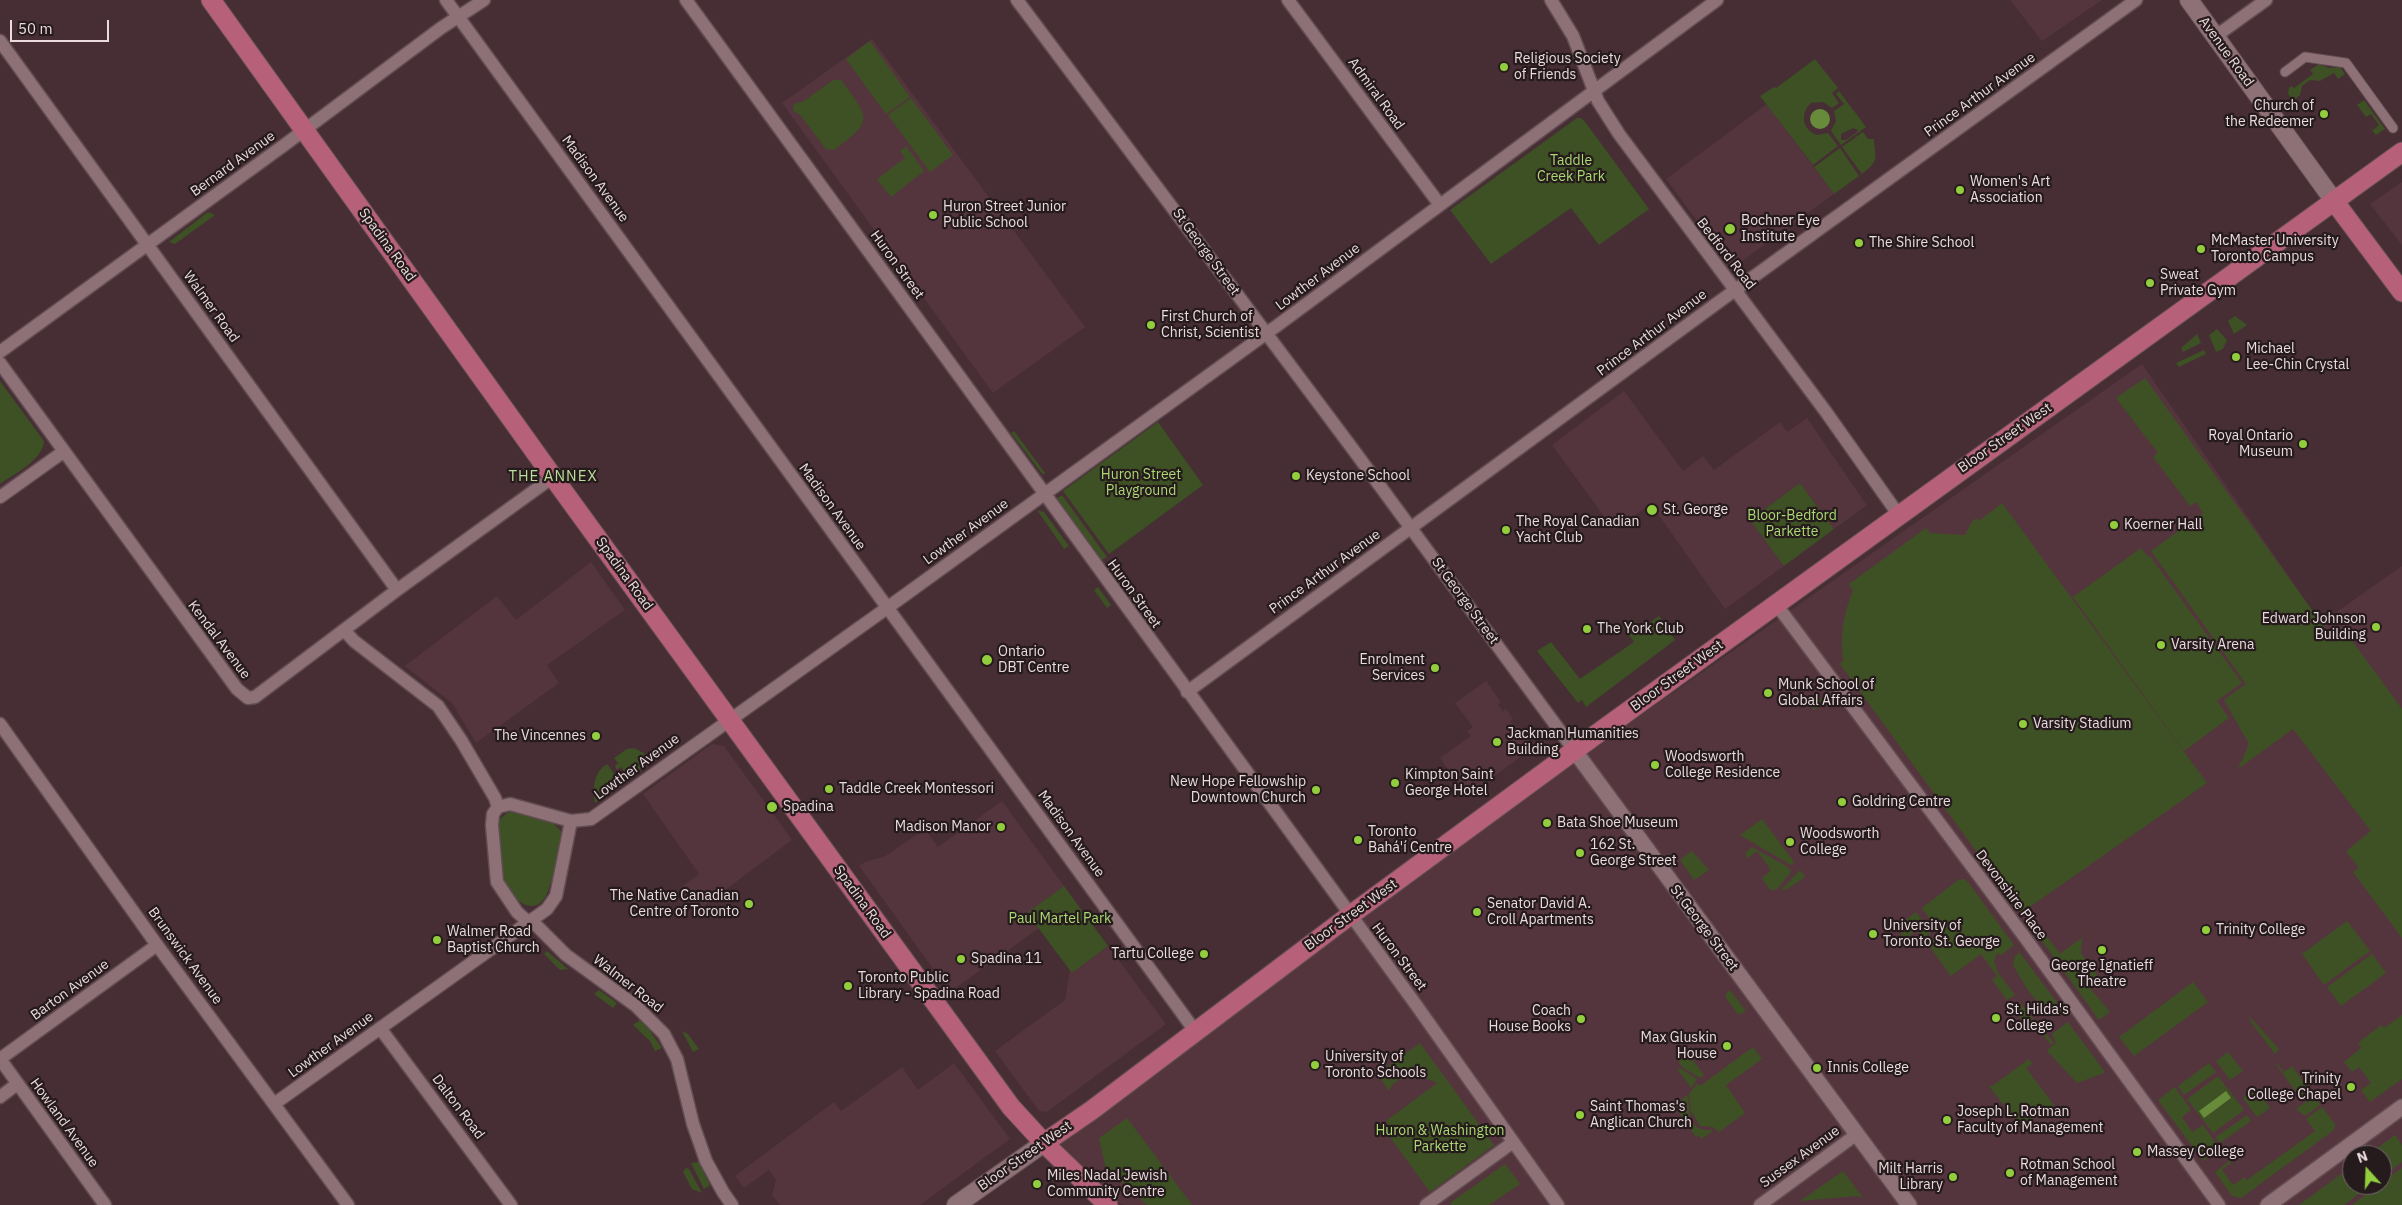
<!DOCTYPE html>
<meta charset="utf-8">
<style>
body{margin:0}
#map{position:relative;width:2402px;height:1205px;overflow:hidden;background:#462e34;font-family:"IBM Plex Sans",sans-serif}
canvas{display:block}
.north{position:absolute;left:2342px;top:1145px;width:50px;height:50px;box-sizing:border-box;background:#251a1c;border:1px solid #74676a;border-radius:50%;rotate:340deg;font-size:14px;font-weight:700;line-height:20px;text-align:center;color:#ebdbde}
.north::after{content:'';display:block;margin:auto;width:18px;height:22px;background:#92cd3e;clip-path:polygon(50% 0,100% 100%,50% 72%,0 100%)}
.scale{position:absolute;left:10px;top:20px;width:99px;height:22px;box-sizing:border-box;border:2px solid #ebdbde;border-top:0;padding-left:6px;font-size:15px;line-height:18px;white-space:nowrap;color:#ebdbde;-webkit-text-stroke:4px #251a1c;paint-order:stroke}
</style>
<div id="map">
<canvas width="2402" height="1205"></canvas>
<div class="north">N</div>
<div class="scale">50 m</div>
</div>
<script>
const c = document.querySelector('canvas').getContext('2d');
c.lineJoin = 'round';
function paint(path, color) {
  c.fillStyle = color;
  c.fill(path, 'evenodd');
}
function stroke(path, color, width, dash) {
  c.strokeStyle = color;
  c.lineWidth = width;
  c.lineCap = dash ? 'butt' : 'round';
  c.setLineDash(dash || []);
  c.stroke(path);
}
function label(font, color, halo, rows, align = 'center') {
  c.font = font + ' "IBM Plex Sans",sans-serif';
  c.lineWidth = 4.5;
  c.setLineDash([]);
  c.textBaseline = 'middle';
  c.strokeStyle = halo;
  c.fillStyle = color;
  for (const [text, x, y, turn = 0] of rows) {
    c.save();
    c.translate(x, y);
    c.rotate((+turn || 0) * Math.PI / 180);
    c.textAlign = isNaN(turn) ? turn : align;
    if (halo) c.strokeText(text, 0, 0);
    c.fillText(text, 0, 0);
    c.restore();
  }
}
paint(new Path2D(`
 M2010,0h92l-60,41z
 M872,39l213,288 -92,66 -211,-290z
 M1767,104l67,90 -100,73 -4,-2 -64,-86z
 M2402,182v63l-32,-41z
 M2142,364l179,259 81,-57v639h-1277l-10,-3 -55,-59 530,-392zM2352,1155h30v30h-30z
 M1624,391l59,80 20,-15 11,14 66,-48 7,10 20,-14 59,86v2l-32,23 -34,-46 -50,37 34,46 -59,43 -74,-105 -37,26 -62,-85z
 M591,562l34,48 -78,55 12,18 -83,60 -24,-40 -47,-37 92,-70 19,24z
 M1486,681l15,21 -3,3 5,6 3,-2 7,10 -3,2 5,7 3,-2 16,21 -67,49 -27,-38 31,-22 -4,-5 6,-4 -18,-24z
 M712,744l12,2 68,94 -95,71 -17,-23 19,-14 -56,-80z
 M1002,801l62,85 -36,27 11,15 -89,64 -91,-126 8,-5 17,-4 41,-28 13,18z
 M1108,946l58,78 -119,88 -8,-1 -44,-60 70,-51 5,-30 2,3z
 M954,1063l56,76 -90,66h-140l-8,-10 4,-15 -7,-10 -25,18 -9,-12 99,-74 7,9 61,-44 16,23z`), '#55353d');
paint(new Path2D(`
 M870,41l40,56 -24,17 -40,-55z
 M1815,59l23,29 -6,5 7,10 -7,5 -9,-6 -12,1c-11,10 -9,27 6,32l11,-2 10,13 -25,19 -53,-69 14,-9 2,1z
 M2319,64l10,4 11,-1 5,7 -7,5 -4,-6 -14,8 -10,-1 -8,6 -2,9 -7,6 -5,-7 1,-6 3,-2 2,2 19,-14 -3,-4z
 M833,80h8c28,39 34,40 -7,70l-8,-1 -25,-33 -8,-6 1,-6 10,-3z
 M1839,91l27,36 -25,18 -10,-14 5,-10 -2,-10 10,-7 -8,-10zM1853,128l5,2 -1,2 -11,8h-5v-6z
 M911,98l42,57 -23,17 -42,-57z
 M2364,100l21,29 -9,6 -8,-10 5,5 6,-5 -8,-11 -5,3 -9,-12z
 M1577,118h4l5,5 63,86 -50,36 -28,-37 -80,56 -41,-54z
 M1863,132l5,7h6c1,20 6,21 -12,35l-20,-27z
 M906,146l18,25 -33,26 -14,-18 28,-21 -5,-7z
 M1840,148l19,28 -25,18 -20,-27z
 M208,212l7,3 -40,29 -6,-2z
 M2235,316l12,9 -13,9 -6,-13z
 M2217,329l10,11 -4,9 -7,3 -7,-17z
 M2197,334l4,9 -18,9 -2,-4z
 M2204,350l2,4 -27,13 -3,-4z
 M2145,378l190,264 12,-8 55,75v229l-49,-66 6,-4 -13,-17 25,-20 -78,-102 -55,40 11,-25 -25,-44 22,-16 -95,-133 52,-38 -7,-11 -6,4 -37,-49 5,-4 -42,-55z
 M0,381l44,60c-1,19 -30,33 -44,43z
 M1158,422l45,63 -94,69 -46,-63z
 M1014,431l31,42 -2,2 -32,-42z
 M1800,483l34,46 -50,37 -34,-46z
 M1062,495l45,62 -5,3 -45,-62z
 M2002,503l205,280 -186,130 -181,-249 3,-3c-3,-25 0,-46 10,-70l-4,-7 77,-56 4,5 35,2 6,-12 5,-5 3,3z
 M1037,510l7,2 25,34 -5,3z
 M2141,548l7,9 2,-1 92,127 -25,18 12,17 -45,33 -111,-154z
 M1098,587l13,18 -4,3 -13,-18z
 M1659,616l16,24 -89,67 -4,-7 -4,3 -41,-52 14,-9 29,37 54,-37 -11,-15 10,-8 8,10z
 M1818,695l6,7 -10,8 -6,-8z
 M634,748l21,11 -26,19 -8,-11 -4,3 -2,-4 3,-3 -4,-5 13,-9z
 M607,764l9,12 5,-3 5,7 -31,23c-2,-16 -2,-30 12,-39z
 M513,811l38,10 10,10c2,7 -11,58 -15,65 -14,24 -38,-1 -43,-17l-4,-59 8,-7z
 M1762,819l32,43 -3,3 -51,-30z
 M1752,847l36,20 3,5 -14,17 -6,2 -9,-13 9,-8 -14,-19 -9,7 -3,-5z
 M1692,851l17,19 -15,10 -14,-20z
 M1800,870l5,7 -19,13 -4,-1z
 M1964,879l4,3 46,63 -13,10 -4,-2 -3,9 4,11 17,22 -8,5 -15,-20 5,-4 -16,-22 -30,22 -24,-33 12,-10 -17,-25 36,-28z
 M1064,886l44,60 -36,27 -45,-60z
 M1916,912l15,19 -1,3 -6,5 -7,-9 -17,13 3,-21z
 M2347,921l23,30 -46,34 -22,-31z
 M2036,922l24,32 40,-30 -18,14 -1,15 17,23 -10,10 22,26 -11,8 -67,-93z
 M547,951l21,18 -8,1 -16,-16z
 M2020,952v1l44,59c-18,12 -44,-33 -51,-48l2,-8z
 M2372,954l14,19 -45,33 -14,-19z
 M2193,982l15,20 -74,54 -15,-19z
 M599,990l18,13 -4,5 -19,-14z
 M1730,990l16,21 -5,3 -4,-1 -11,-15v-4z
 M2020,1003l34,40 -3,2 -17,-23 -7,5 -14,-19z
 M2402,1015v64l-32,23 -9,-12 10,-7 -12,-16 -7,5 -8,-10 17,-14 -3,-5 23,-18 3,3z
 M2249,1016l30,33 -4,5 -24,-32z
 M640,1020l8,8 14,20 -7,3 -5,-10 -17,-16z
 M2068,1022l36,49v2l-27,10 -29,-31 -1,-2 9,-7 -4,-9z
 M682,1031l6,3 11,15 -6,3z
 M1420,1043l74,102 -64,47 -43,-59 5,-4 -6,-8 51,-38c-15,-8 -40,-11 -48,8l-12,-17z
 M1753,1047l9,12 -36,26 19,28 -26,19 -6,-5 -13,-1 -9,-15 -2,-17 8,-10 3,2z
 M1697,1050l2,4 -7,5 12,16 -4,3 -18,-11 -4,-6z
 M2228,1052l15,19 -13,9 -14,-19z
 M2029,1059l3,5 -6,4 28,37 -33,22 -33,-42 4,1z
 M2209,1063l7,9 -32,23 -6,-9z
 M2277,1063l7,9 8,-6 18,25 -10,7 -24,-34z
 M1680,1068l17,11 -6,9 -13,-18z
 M2218,1076l26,34 -31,23 -26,-34z
 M2175,1087l16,23 -9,7 10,15 11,-7 17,24 -17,12 -45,-61z
 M2256,1088l14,20 -13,9 -14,-19z
 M1687,1095c4,10 0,27 11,33 6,3 11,1 15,3l-12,8 -2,-4 -3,2 -22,-31z
 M2314,1096l6,9 -15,11 -9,-7z
 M2322,1107l13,17 -1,6 -93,68 -9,-2 -17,-24 17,-13 1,2 -11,9 11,15 12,-8 2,3 68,-49 -9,-12z
 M2247,1115l4,6 -31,22 -4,-6z
 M1127,1118l65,87h-45l-22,-21 -10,-4 -8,-6 -8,-36z
 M2395,1135l7,10v17l-20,15v-22h-14z
 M699,1162l11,23 -6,4 -13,-26z
 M1505,1164l15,20 -31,21h-37l-2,-2z
 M2352,1166v19h19l-27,20h-45z
 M686,1168l3,1 13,24 -10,-4 -9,-17z
 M2402,1168v37h-50l27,-20h3v-3z
 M1843,1171l20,27 -6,-2 -57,5z`), '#3d5124');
paint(new Path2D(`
 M1810 119a10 10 0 1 1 20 0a10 10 0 1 1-20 0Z
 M2226,1091l5,7 -27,20 -5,-7z`), '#678a3b');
const pedestrian = new Path2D(`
 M2285,72l20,-15 41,6 47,65`);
const minor = new Path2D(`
 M446,0l749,1031
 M686,0l728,1002 144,203
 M1017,0l338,452 219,298
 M1288,0l152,205
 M1551,0l22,36 25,65 21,33 207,278 72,102
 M2216,36l50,-36
 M0,41l397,549
 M0,352l287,-209 154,-115 43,-28
 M0,363l237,326 11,9 7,-1 142,-107 156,-113
 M0,497l63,-45
 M1776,604l250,335 193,266
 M344,630l10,11 84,65 23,34 34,58 3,9
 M1187,692l533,-391 416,-301
 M0,724l157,221 191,260
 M380,1028l131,177
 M0,1059l157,-114
 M0,1059l105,146
 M0,1097l17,-13
 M274,1104l273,-195 9,-13 15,-75
 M732,1205l-9,-13 -17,-31 -13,-37 -16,-65 -13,-25 -28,-28 -70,-51 -29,-29 -10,-5 -10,-9 -20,-30 -5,-57 1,-11 5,-7 12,-3 61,17 20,-2 296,-211 391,-283 439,-325
 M1426,1205l86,-62
 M1760,1205l97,-71`);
const tertiary = new Path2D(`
 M1574,750l335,455
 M2268,1205l134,-98`);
const secondary = new Path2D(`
 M2189,0l145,201
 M956,1205l88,-62`);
const primary = new Path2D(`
 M211,0l342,477 458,630 33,36 64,62
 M2334,201l68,91
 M1044,1143l48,-33 245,-185 268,-197 797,-576`);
stroke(pedestrian, '#614d52', 11);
stroke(minor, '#614d52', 15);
stroke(tertiary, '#614d52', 18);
stroke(secondary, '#614d52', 20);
stroke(primary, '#614d52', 21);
stroke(pedestrian, '#8e7177', 9);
stroke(minor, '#8e7177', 12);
stroke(tertiary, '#8e7177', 15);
stroke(secondary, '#8e7177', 18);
stroke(primary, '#b66079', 19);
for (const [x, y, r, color] of [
 [1504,67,5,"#92cd3e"],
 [2324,114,5,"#92cd3e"],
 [1960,190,5,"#92cd3e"],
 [933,215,5,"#92cd3e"],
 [1730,229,6,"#92cd3e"],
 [1859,243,5,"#92cd3e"],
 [2201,249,5,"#92cd3e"],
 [2150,283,5,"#92cd3e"],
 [1151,325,5,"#92cd3e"],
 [2236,357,5,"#92cd3e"],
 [2303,444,5,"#92cd3e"],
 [1296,476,5,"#92cd3e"],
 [1652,510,6,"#92cd3e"],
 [2114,525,5,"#92cd3e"],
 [1506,530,5,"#92cd3e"],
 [2376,627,5,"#92cd3e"],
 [1587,629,5,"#92cd3e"],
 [2161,645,5,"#92cd3e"],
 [987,660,6,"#92cd3e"],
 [1435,668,5,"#92cd3e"],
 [1768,693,5,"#92cd3e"],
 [2023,724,5,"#92cd3e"],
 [596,736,5,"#92cd3e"],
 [1497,742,5,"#92cd3e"],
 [1655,765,5,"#92cd3e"],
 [1395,783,5,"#92cd3e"],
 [829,789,5,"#92cd3e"],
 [1316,790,5,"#92cd3e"],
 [1842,802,5,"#92cd3e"],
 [772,807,6,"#92cd3e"],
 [1547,823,5,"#92cd3e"],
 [1001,827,5,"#92cd3e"],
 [1358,840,5,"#92cd3e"],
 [1790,842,5,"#92cd3e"],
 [1580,853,5,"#92cd3e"],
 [749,904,5,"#92cd3e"],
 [1477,912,5,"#92cd3e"],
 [2206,930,5,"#92cd3e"],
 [1873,934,5,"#92cd3e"],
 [437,940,5,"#92cd3e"],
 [2102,950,5,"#92cd3e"],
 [1204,954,5,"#92cd3e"],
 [961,959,5,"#92cd3e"],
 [848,986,5,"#92cd3e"],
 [1996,1018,5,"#92cd3e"],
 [1581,1019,5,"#92cd3e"],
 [1727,1046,5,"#92cd3e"],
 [1315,1065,5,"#92cd3e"],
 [1817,1068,5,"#92cd3e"],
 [2351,1087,5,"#92cd3e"],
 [1580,1115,5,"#92cd3e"],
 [1947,1120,5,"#92cd3e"],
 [2137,1152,5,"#92cd3e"],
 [2010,1173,5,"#92cd3e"],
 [1953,1177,5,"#92cd3e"],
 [1037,1184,5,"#92cd3e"]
]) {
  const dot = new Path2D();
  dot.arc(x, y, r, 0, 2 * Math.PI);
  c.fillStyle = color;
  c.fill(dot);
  stroke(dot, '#251a1c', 2);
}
label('14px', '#ebdbde', '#251a1c', [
 ["Avenue Road",2226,52,54],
 ["Admiral Road",1376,94,54],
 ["Prince Arthur Avenue",1980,95,-36],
 ["Bernard Avenue",233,164,-36],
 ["Madison Avenue",595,179,54],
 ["Spadina Road",387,245,54],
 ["St George Street",1206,252,54],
 ["Bedford Road",1726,254,52],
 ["Huron Street",897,265,54],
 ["Lowther Avenue",1318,277,-37],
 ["Walmer Road",211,307,54],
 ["Prince Arthur Avenue",1652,333,-37],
 ["Bloor Street West",2005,438,-35],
 ["Madison Avenue",832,507,54],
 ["Lowther Avenue",966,532,-36],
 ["Prince Arthur Avenue",1325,572,-36],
 ["Spadina Road",624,574,54],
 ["Huron Street",1134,594,54],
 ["St George Street",1465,601,54],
 ["Kendal Avenue",219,640,53],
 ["Bloor Street West",1677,676,-36],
 ["Lowther Avenue",637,767,-36],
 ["Madison Avenue",1071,834,54],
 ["Devonshire Place",2011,895,53],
 ["Spadina Road",862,902,54],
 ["Bloor Street West",1351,915,-36],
 ["St George Street",1704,928,53],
 ["Brunswick Avenue",185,956,54],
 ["Huron Street",1399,957,53],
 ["Walmer Road",628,984,38],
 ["Barton Avenue",70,990,-36],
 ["Lowther Avenue",331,1045,-36],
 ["Dalton Road",458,1107,53],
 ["Howland Avenue",64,1123,54],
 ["Bloor Street West",1025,1156,-35],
 ["Sussex Avenue",1800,1157,-36]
]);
label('14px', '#ebdbde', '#251a1c', [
 ["Religious Society",1514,59],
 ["of Friends",1514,75],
 ["Church of",2314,106,"right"],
 ["the Redeemer",2314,122,"right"],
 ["Women's Art",1970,182],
 ["Association",1970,198],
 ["Huron Street Junior",943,207],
 ["Public School",943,223],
 ["Bochner Eye",1741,221],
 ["Institute",1741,237],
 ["McMaster University",2211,241],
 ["Toronto Campus",2211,257],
 ["The Shire School",1869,243],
 ["Sweat",2160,275],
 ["Private Gym",2160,291],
 ["First Church of",1161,317],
 ["Christ, Scientist",1161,333],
 ["Michael",2246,349],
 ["Lee-Chin Crystal",2246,365],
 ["Royal Ontario",2293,436,"right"],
 ["Museum",2293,452,"right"],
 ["Keystone School",1306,476],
 ["St. George",1663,510],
 ["The Royal Canadian",1516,522],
 ["Yacht Club",1516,538],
 ["Koerner Hall",2124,525],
 ["Edward Johnson",2366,619,"right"],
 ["Building",2366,635,"right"],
 ["The York Club",1597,629],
 ["Varsity Arena",2171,645],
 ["Ontario",998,652],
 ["DBT Centre",998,668],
 ["Enrolment",1425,660,"right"],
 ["Services",1425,676,"right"],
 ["Munk School of",1778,685],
 ["Global Affairs",1778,701],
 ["Varsity Stadium",2033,724],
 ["Jackman Humanities",1507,734],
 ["Building",1507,750],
 ["The Vincennes",586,736,"right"],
 ["Woodsworth",1665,757],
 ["College Residence",1665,773],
 ["Kimpton Saint",1405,775],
 ["George Hotel",1405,791],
 ["New Hope Fellowship",1306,782,"right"],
 ["Downtown Church",1306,798,"right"],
 ["Taddle Creek Montessori",839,789],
 ["Goldring Centre",1852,802],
 ["Spadina",783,807],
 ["Bata Shoe Museum",1557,823],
 ["Madison Manor",991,827,"right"],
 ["Toronto",1368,832],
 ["Bahá'í Centre",1368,848],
 ["Woodsworth",1800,834],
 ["College",1800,850],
 ["162 St.",1590,845],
 ["George Street",1590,861],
 ["The Native Canadian",739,896,"right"],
 ["Centre of Toronto",739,912,"right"],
 ["Senator David A.",1487,904],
 ["Croll Apartments",1487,920],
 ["University of",1883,926],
 ["Toronto St. George",1883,942],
 ["Trinity College",2216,930],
 ["Walmer Road",447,932],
 ["Baptist Church",447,948],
 ["Tartu College",1194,954,"right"],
 ["Spadina 11",971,959],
 ["George Ignatieff",2102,966,"center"],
 ["Theatre",2102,982,"center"],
 ["Toronto Public",858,978],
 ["Library - Spadina Road",858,994],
 ["St. Hilda's",2006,1010],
 ["College",2006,1026],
 ["Coach",1571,1011,"right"],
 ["House Books",1571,1027,"right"],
 ["Max Gluskin",1717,1038,"right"],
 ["House",1717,1054,"right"],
 ["University of",1325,1057],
 ["Toronto Schools",1325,1073],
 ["Innis College",1827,1068],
 ["Trinity",2341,1079,"right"],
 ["College Chapel",2341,1095,"right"],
 ["Saint Thomas's",1590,1107],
 ["Anglican Church",1590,1123],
 ["Joseph L. Rotman",1957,1112],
 ["Faculty of Management",1957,1128],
 ["Massey College",2147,1152],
 ["Rotman School",2020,1165],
 ["of Management",2020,1181],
 ["Milt Harris",1943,1169,"right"],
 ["Library",1943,1185,"right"],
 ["Miles Nadal Jewish",1047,1176],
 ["Community Centre",1047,1192]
], 'left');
label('14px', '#aada71', '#251a1c', [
 ["Taddle",1571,161],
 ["Creek Park",1571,177],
 ["Huron Street",1141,475],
 ["Playground",1141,491],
 ["Bloor-Bedford",1792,516],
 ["Parkette",1792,532],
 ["Paul Martel Park",1060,919],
 ["Huron & Washington",1440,1131],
 ["Parkette",1440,1147]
]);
c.letterSpacing = '1px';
label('15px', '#bbdd97', '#251a1c', [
 ["THE ANNEX",553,477]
]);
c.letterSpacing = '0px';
</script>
